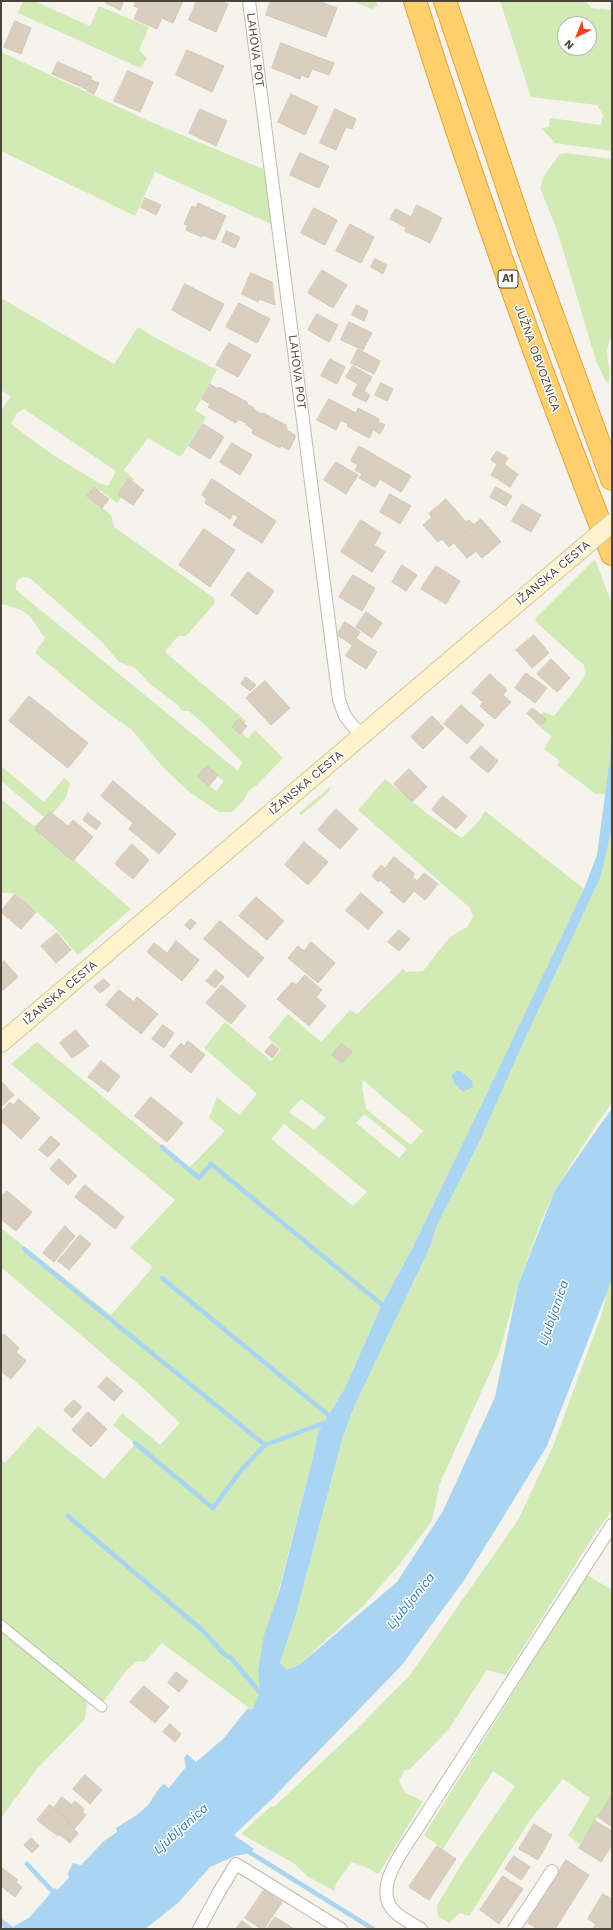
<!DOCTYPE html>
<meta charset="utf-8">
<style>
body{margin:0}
#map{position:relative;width:613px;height:1930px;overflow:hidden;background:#f6f3ec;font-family:"Work Sans",sans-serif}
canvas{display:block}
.frame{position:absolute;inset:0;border:2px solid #4b4439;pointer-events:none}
.north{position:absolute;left:557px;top:16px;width:40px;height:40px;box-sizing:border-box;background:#fff;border:1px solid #b7b4b0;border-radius:50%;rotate:223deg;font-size:11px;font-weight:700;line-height:16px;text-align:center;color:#4b4439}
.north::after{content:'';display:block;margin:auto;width:14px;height:18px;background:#fc3f1d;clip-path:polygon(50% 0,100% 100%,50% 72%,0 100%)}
</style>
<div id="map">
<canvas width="613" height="1930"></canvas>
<div class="frame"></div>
<div class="north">N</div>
</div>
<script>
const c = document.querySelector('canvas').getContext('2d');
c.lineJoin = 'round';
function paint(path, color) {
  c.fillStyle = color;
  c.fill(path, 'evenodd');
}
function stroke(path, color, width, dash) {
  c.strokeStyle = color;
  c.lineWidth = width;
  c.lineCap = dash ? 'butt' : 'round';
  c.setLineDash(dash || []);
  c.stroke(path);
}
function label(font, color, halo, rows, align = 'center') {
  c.font = font + ' "Work Sans",sans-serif';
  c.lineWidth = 3;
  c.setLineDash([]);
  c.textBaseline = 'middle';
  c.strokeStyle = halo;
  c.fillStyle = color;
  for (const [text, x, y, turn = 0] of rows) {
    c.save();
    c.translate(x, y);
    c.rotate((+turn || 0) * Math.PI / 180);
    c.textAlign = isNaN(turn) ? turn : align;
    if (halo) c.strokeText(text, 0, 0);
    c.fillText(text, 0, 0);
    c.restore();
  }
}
paint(new Path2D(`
 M23,1h11l56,25 9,-20 50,21 -10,23 8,8 -7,10 -122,-55z
 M353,1h23l2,5 -7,3z
 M500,1h86l5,7 21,2v141l-57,-8 -14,-15 8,-1 1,-9 51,7 2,-10 -6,-10 -66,-8zM565,24h24v24h-24z
 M1,52l150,70 112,47 4,7 6,46 -2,2 -116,-52 -20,44 -134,-65z
 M566,153l46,6v178c-11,15 1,31 -3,46l-4,-3 -9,-19 -39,-131 -17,-42 5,-14 15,-20z
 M1,298l113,66 24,-37 14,9 65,34 -22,40 11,7 -25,40 -33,-19 -24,32 10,9 -17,24 -17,-13 -8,9 19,16 3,12 100,71 1,5 -29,33h-8l-13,16 81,69 -8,9 10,8 7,-8 28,28 -27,28 -7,4 -5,10 -12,12h-13l-31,-21 -25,-24 -32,-38 -22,-15 -74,-61 10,-15c-17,-24 -14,-27 -44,-34v-194l10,-13 -10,-7zM24,409l92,62 -8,15 -9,-3 -46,-28 -42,-31 5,-10zM23,577l7,1 72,64 17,20 16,6 15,16 28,21 4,6h7l14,12 39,39 -4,9 -222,-181c-1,-7 1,-10 7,-13zM212,772l12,9 -8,10 -12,-10z
 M595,559l17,45v105l-2,55 -3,30h-11l-39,-29 3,-4 -16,-12 7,-13 -17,-14 9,-10 11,4 30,-38 1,-5 -1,-8 -46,-41 -3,-5z
 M1,766l43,36 20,-24 6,5 -4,14 -26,33 91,79 -53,46 -25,-29 -38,-33h-14v-94l33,27 10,-9 -43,-36z
 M385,779l44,36 33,23 16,-16 7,-11 99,78 -81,173 -91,187 -30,55 -37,84 -27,44 -4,21 -56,218 2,21 -8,18 -90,-67 -17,19 -7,-1c-16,10 -23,27 -35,41l-102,-83v-159l4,3 33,-37 66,53 31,-35 -22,-19 9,-12 38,32 20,-22 -36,-34 -143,-122v-39l110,87 42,-48 -23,-19 45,-48 -164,-136 26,-22 152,126 36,-37 -16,-13 8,-21 22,18 18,-21 -53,-46 21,-26 46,39 10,-12 -13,-11 20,-24 33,28 29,-32 7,4 46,-45 3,3 17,-1 27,-34 17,-10 6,-10 -3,-9 -112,-98zM363,1080l60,51 -12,14 -45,-36 -4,-22zM301,1099l25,19 -12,12 -25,-18zM364,1114l43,35 -8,9 -43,-35zM284,1124l83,68 -14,14 -82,-67z
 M331,786l-2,6 -28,23 -2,-2z
 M612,828v275l-16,22 -41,65 -12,27 -25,68 -19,68 -59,130 -8,38 -33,44 -35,40 -65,60 -12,5 -7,-7 15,-45 48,-182 11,-29 76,-160 7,-22 41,-80 47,-106 76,-163z
 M612,1279v232l-16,21 -90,143 -19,-5 -39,60 -37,38 -7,3 -5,10 6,12 18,8 -44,72 -2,1 -7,-5 -18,-7 -15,20 -3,9 -27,-15 -12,-12 -54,-30 29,-27 5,-1 81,-76 54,-55 108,-155 35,-74 49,-133 5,-23z
 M587,1575l25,15v205l-32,49 -12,-8 22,-38 -27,-19 -33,41 -61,96 -9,-3 -11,10 -11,-7 -1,-11 26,-43 52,-76 -22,-15 -50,78 -19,-14z
 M1,1631l86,71 -2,17 -49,51 -35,48z`), '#d2eab5');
paint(new Path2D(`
 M612,709v119l-11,48 -76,163 -47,106 -41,80 -7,22 -76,160 -11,29 -48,182 -15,45 7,7 12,-5 98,-83 46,-71 52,-114 23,-112 37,-95 57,-82v171l-65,167 -82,133 -63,86 -132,136 -36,34 20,14 -4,4 -15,3 -25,11 -32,36 -33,26h-142l-2,-11 12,9 17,-10 25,-29 2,2 12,-12 -1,-5 5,-10 8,2 23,-24 13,-9 -1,-4c11,-7 23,-13 32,-23 6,-7 8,-15 16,-21l5,4 17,-21 -2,-9 3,-4 9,8 27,-23 25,-31 4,2 8,-18 -2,-21 6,-36 15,-43 35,-139 4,-21 27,-44 37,-84 30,-55 80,-166 92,-194 13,-34 13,-97z
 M456,1071l6,1 10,9 1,6 -10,5 -9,-9 -2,-8z`), '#a9d4f2');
stroke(new Path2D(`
 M162,1147l37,31 12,-14 175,144
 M24,1249l241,196
 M162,1278l170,140
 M135,1443l78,65 29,-39 23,-24 59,-22 4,1
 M68,1516l134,114 23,25 6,3 32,38
 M246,1850l127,79
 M27,1864l28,30`), '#a9d4f2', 4.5);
const building = new Path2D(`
 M107,1h17l-4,9 -14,-7z
 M136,1h47l-10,22 -11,-5 -5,11 -23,-10 5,-11 -5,-2z
 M197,1h23l8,3 -12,28 -27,-12z
 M271,1h47l19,7 -11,29 -60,-22z
 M15,21l16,7 -10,26 -17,-7z
 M281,43l53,20 -5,12 -17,-6 -4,9 -7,-3 -1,4 -28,-11z
 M187,50l37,16 -12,26 -36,-17z
 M58,62l34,15 -6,12 -34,-15z
 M128,71l25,11 -13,30 -26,-11z
 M92,80l7,3 -5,11 -7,-3z
 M291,94l27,13 -13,28 -27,-13z
 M200,109l27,12 -11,25 -27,-13z
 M335,109l21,10 -4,10 -6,-2 -10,23 -16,-7z
 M300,153l29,13 -10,22 -29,-13z
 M145,198l16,7 -5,10 -15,-8z
 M198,203l28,13 -11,24 -12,-5 -1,2 -16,-7 2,-5 -4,-1 8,-18 4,2z
 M417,205l25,13 -12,25 -25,-12z
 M314,208l23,12 -12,25 -24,-12z
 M396,209l15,8 -6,10 -15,-8z
 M350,224l24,13 -13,26 -25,-12z
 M227,231l13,6 -5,11 -13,-6z
 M375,259l12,6 -4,9 -12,-7z
 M322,270l25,15 -14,23 -25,-15z
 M251,273l21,9 3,23 -16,-6 -1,3 -16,-8z
 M185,284l39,20 -14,27 -38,-21z
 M239,303l31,16 -13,24 -31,-16z
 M357,305l11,6 -4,10 -12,-6z
 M317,314l21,11 -9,17 -21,-12z
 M349,322l23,11 -9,17 -22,-10z
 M229,343l22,12 -13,22 -22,-12z
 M358,349l22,12 -6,13 -23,-11z
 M330,359l15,8 -8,17 -16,-8z
 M353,366l19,11 -8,14 6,4 -4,7 -14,-7 6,-11 -12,-7z
 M381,383l12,6 -6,12 -12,-6z
 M210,384l8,5 1,-2 28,15v2l7,4 -8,15 -8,-4 -2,4 -28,-16 2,-3 -8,-5z
 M329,399l27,14 2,-5 21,11 -1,3 7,3 -5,9 -7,-4 -4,8 -22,-12 1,-2 -7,-4 -5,10 -19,-10z
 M254,410l8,4 1,-1 23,12 1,5 8,5v3l-6,12 -8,-4 -1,2 -28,-15 1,-4 -7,-4z
 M203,424l21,13 -14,22 -21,-13z
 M232,443l20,12 -12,20 -20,-13z
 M359,446l52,30 -10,16 -21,-13 -5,8 -16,-9 3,-4 -7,-4 3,-5 -7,-4z
 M497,451l11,7 -4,6 14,10 -8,13 -19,-12 6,-11 -6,-4z
 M336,462l22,13 -12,19 -22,-14z
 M129,479l15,11 -11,15 -15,-10z
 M212,479l64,42 -14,22 -29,-18 5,-8 -5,-3 -3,5 -25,-16 2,-4 -5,-4z
 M496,487l16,9 -6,10 -16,-9z
 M94,488l15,11 -7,9 -15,-12z
 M390,494l21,12 -11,18 -20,-12z
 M446,499l20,23 3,-2 5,5 -25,22 -7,-8 -4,3 -15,-17 9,-8 -3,-3z
 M522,504l19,11 -10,17 -19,-11z
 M481,519l20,23 -19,16 -6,-7 -9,7 -13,-15z
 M361,520l20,13 -7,12 11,7 -13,20 -31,-20z
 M204,529l31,21 -25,37 -31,-22z
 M402,565l15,10 -11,16 -14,-9z
 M436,566l24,15 -14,23 -25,-15z
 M248,572l26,19 -17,24 -26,-20z
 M353,575l22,13 -13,23 -23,-14z
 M366,612l16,11 -10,15 -16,-11z
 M345,622l15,10 -8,13 -15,-10z
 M534,635l15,18 -17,15 -16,-18z
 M357,639l20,13 -11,17 -20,-13z
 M551,659l19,19 -13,14 -20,-18z
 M526,673l21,15 -12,15 -20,-15z
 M490,674l17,16 -4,5 8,7 -16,17 -15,-13 3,-4 -11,-9z
 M246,677l10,8 -6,6 -9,-7z
 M265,681l25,27 -19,17 -25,-27z
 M29,696l59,47 -20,25 -59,-47z
 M461,705l23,20 -17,19 -23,-20z
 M532,708l14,11 -5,6 -14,-11z
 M432,716l12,12 -21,21 -12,-12z
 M239,719l8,7 -7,8 -8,-7z
 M481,746l17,15 -10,12 -18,-15z
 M207,766l11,9 -9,11 -11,-9z
 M409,769l18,18 -15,15 -18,-18z
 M113,781l63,53 -17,20 -30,-25 4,-6 -32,-27z
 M443,796l24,20 -11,13 -24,-19z
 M336,809l22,20 -18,20 -22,-19z
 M50,812l18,14 5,-6 20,17 -20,24 -38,-32z
 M88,813l13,10 -5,7 -13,-10z
 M304,842l24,20 -20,23 -23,-20z
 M132,844l17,16 -16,19 -18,-15z
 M394,857l21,17 -3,3 5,4 7,-8 14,11 -13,16 -11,-9 -10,12 -14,-11 2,-2 -12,-10 -2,2 -6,-6 9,-11 4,3z
 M361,893l22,19 -15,17 -22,-18z
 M15,894l21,18 -15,17 -20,-17z
 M256,897l28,24 -17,19 -28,-24z
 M191,919l5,4 -6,7 -5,-5z
 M220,921l44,37 -16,19 -44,-38z
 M399,930l11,9 -11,12 -11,-9z
 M57,933l14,17 -15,13 -15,-17z
 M176,941l23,19 -17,21 -35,-29 7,-9 13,10z
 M311,942l24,21 -17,20 -30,-25 10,-12 6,5z
 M4,961l14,16 -17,15v-28z
 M216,970l8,7 -9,11 -9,-7z
 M305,975l17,15 -6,7 10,9 -17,20 -32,-27 15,-17 4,3z
 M104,979l6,6 -10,8 -6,-6z
 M222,985l24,21 -15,18 -25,-21z
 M119,990l15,12 3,-5 21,17 -17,20 -35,-29z
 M163,1025l11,8 -10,15 -12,-9z
 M76,1030l13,16 -17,12 -12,-15z
 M188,1041l17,14 -14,18 -21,-17 11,-13 3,3z
 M272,1044l7,5 -7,9 -7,-6z
 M342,1044l10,8 -10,11 -10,-8z
 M101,1061l19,15 -12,16 -20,-15z
 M1,1081l13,14 -12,11 -1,-2z
 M151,1097l32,26 -16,19 -32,-26z
 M19,1099l21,19 -19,21 -20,-18v-9l9,-10 3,3z
 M51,1136l9,8 -12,13 -9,-7z
 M59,1159l18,17 -9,9 -18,-16z
 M85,1185l39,32 -9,12 -40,-32z
 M7,1191l25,21 -16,19 -15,-12v-21z
 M65,1226l10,10 -21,26 -11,-9z
 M80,1235l11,9 -22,26 -11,-9z
 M4,1334l15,14 -3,4 10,9 -15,18 -10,-8v-33z
 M107,1377l16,14 -9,10 -16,-14z
 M74,1400l8,7 -10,11 -8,-8z
 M88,1412l19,17 -16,18 -19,-17z
 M176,1672l12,9 -9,11 -11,-9z
 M144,1686l25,21 -14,16 -25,-21z
 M170,1724l11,10 -6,8 -12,-10z
 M85,1775l17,15 -12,14 -17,-15z
 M612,1795v32l-14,-10z
 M62,1797l10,8 3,-4 9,8 -2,3 4,3 -12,14 -6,-5 2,-3 -16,-13z
 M50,1805l20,16 -2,3 10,9 -8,10 -11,-9 -1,2 -21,-16z
 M595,1821l17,10v14l-11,17 -22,-14z
 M534,1824l18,11 -14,25 -19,-11z
 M31,1838l8,8 -7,7 -8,-8z
 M437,1846l19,13 -27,41 -20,-13z
 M514,1856l16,11 -9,13 -16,-11z
 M566,1860l23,15 -34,54h-17l-10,-6z
 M2,1868l16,12 -2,2 6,5 -7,10 -14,-11z
 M503,1876l20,13 -24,35 -19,-14z
 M264,1890l18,12 -18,27h-3l-16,-11z
 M603,1894l9,5v30h-19l3,-5 -8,-5z
 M275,1917l19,12h-27z
 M242,1921l11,8h-17z`);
paint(building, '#d8cfc1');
stroke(building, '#d3c7b4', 1);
const pedestrian = new Path2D(`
 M1,1625l101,82`);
const minor = new Path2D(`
 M249,1l90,699 6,16 16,20
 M199,1929l20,-37 17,-28 105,65
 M421,1929c-8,-5 -19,-10 -26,-17 -24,-22 8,-61 21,-82l196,-305
 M514,1929l38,-58`);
const secondary = new Path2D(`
 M1,1043l393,-335`);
const motorway = new Path2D(`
 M415,1c59,187 125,371 197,553
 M445,1l83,247 84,231`);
stroke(pedestrian, '#c2bbae', 11);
stroke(minor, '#c2bbae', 14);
stroke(secondary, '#d6c79b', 20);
stroke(motorway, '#e0a43c', 24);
stroke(pedestrian, '#fff', 9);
stroke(minor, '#fff', 12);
stroke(secondary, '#fff3cd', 18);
stroke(motorway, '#ffcf6e', 22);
const secondaryBridge = new Path2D(`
 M394,708l218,-185`);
stroke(secondaryBridge, '#d6c79b', 20, []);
stroke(secondaryBridge, '#fff3cd', 18);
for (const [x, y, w] of [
 [508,279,20]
]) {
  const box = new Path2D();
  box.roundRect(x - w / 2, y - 9, w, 18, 3);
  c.fillStyle = '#fff';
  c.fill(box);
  stroke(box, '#4b4439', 1);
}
label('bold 11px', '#4b4439', null, [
 ["A1",508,279]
]);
label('12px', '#4b4439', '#fff', [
 ["LAHOVA POT",255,50,83],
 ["JUŽNA OBVOZNICA",537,358,70],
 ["LAHOVA POT",297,372,83],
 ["IŽANSKA CESTA",553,573,-40],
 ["IŽANSKA CESTA",306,783,-40],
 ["IŽANSKA CESTA",60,993,-40]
]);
label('italic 13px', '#2e7ab2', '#fff', [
 ["Ljubljanica",554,1313,-71],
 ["Ljubljanica",411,1601,-51],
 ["Ljubljanica",181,1829,-42]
]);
</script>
